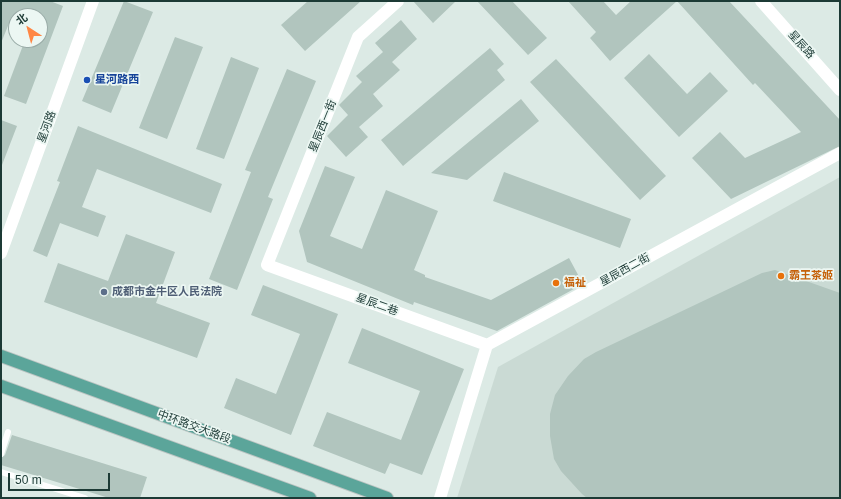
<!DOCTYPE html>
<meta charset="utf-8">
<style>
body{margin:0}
#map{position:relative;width:841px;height:499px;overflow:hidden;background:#dceae5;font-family:Arial,"Noto Sans SC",sans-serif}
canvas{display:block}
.frame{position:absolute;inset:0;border:2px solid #1c3a35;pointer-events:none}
.north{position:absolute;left:8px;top:8px;width:40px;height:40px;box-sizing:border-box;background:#ecf7f3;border:1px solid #99aba7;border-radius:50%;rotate:324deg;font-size:11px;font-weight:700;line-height:16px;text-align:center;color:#1c3a35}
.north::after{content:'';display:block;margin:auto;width:14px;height:18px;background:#ff8745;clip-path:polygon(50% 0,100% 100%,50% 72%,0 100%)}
.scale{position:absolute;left:8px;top:473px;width:102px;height:18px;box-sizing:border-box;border:2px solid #1c3a35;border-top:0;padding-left:5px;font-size:12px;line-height:14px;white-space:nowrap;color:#1c3a35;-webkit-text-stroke:3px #ecf7f3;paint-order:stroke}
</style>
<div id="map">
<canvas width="841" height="499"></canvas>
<div class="frame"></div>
<div class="north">北</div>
<div class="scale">50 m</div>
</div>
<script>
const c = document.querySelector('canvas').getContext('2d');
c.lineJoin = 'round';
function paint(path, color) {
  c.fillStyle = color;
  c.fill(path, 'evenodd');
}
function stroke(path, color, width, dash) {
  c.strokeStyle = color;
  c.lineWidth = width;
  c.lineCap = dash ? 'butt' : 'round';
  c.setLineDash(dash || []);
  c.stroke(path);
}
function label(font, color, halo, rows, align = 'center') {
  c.font = font + ' Arial,"Noto Sans SC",sans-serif';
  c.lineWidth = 3.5;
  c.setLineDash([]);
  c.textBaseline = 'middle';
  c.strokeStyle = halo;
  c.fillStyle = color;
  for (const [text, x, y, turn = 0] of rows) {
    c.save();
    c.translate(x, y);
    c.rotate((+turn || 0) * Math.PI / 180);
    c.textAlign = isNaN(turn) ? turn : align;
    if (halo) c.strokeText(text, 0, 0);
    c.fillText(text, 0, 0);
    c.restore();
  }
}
paint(new Path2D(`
 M840,177v321h-383l41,-131z`), '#cadad4');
paint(new Path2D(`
 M1,1h49l13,5 -37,98 -22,-8 21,-56h15v-24h-28l-11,27z
 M124,1l29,11 -42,101 -29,-12z
 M308,1h53l-56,50 -24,-26z
 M413,1h43l-23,22z
 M477,1h35l35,37 -19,17z
 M568,1h35l13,14 15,-14h98l111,119v26l-109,53 -39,-41 28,-26 25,26 56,-26 -46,-49 -2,2 -76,-84 -67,60 -20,-23 6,-6z
 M401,20l16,19 -25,23 8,8 -27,24 10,12 -24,21 9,10 -22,20 -19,-21 21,-21 -9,-10 23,-23 -6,-6 27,-24 -8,-9z
 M175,37l28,10 -36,92 -28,-11z
 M490,48l14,16 -7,6 8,10 -102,86 -22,-26z
 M649,54l38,40 23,-22 18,19 -49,46 -55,-59z
 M231,57l28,11 -35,91 -28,-10z
 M556,59l110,117 -26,24 -110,-118z
 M287,69l29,12 -48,116 5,2 -36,91 -28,-11 42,-107 -6,-2z
 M521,99l18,22 -72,59 -36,-7z
 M1,120l16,6 -15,39h-1z
 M78,126l144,58 -11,29 -114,-44 -15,38 24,9 -8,21 -38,-14 -13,34 -14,-6 27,-69 -3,-1z
 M325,166l30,11 -25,59 32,13 24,-59 52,21 -24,59 11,5v2l66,23 78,-42 14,26 -86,47 -83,-29 -1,3 -106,-43 -8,-31z
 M504,172l127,47 -11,29 -127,-47z
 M126,234l49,18 -19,51 54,20 -13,35 -153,-56 14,-39 50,18z
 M775,270l65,23v205h-253l-5,-4 -21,-23 -7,-12 -4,-23v-22l5,-19 13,-19 16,-17 12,-7 166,-79z
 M263,285l75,29 -47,121 -67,-27 12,-30 40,16 24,-60 -49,-19z
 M362,328l102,41 -42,106 -32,-12 -5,11 -72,-28 14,-34 74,28 19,-49 -72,-28z
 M12,435l135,42 -7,21h-31l-108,-33v-7l4,-3z`), '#b1c5be');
const primary = new Path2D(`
 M1,356l386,142
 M1,386l309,112`);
stroke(primary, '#bbc4c2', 14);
stroke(new Path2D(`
 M1,454l7,-22
 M1,472l84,26`), '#fff', 6);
stroke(new Path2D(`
 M398,1l-40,36 -91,228 220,80
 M761,1l79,89
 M1,253l92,-252
 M440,498l47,-153 353,-192`), '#fff', 12);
stroke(primary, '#5ba59a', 12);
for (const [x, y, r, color] of [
 [87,80,4,"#1a4fb4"],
 [781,276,4,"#e8710a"],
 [556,283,4,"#e8710a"],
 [104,292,4,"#5c6f8a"]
]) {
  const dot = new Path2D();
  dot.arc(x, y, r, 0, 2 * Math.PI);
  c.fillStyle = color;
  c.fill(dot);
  stroke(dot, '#ecf7f3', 1.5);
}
label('11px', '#1c3a35', '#ecf7f3', [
 ["星辰路",801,45,48],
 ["星辰西一街",323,126,-68],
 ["星河路",47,127,-70],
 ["星辰西二街",625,270,-29],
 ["星辰二巷",377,305,20],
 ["中环路交大路段",194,427,20]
]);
label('bold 11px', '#164399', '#ecf7f3', [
 ["星河路西",95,80]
], 'left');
label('bold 11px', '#c56008', '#ecf7f3', [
 ["霸王茶姬",789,276],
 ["福祉",564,283]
], 'left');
label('bold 11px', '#4e5e75', '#ecf7f3', [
 ["成都市金牛区人民法院",112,292]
], 'left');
</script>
